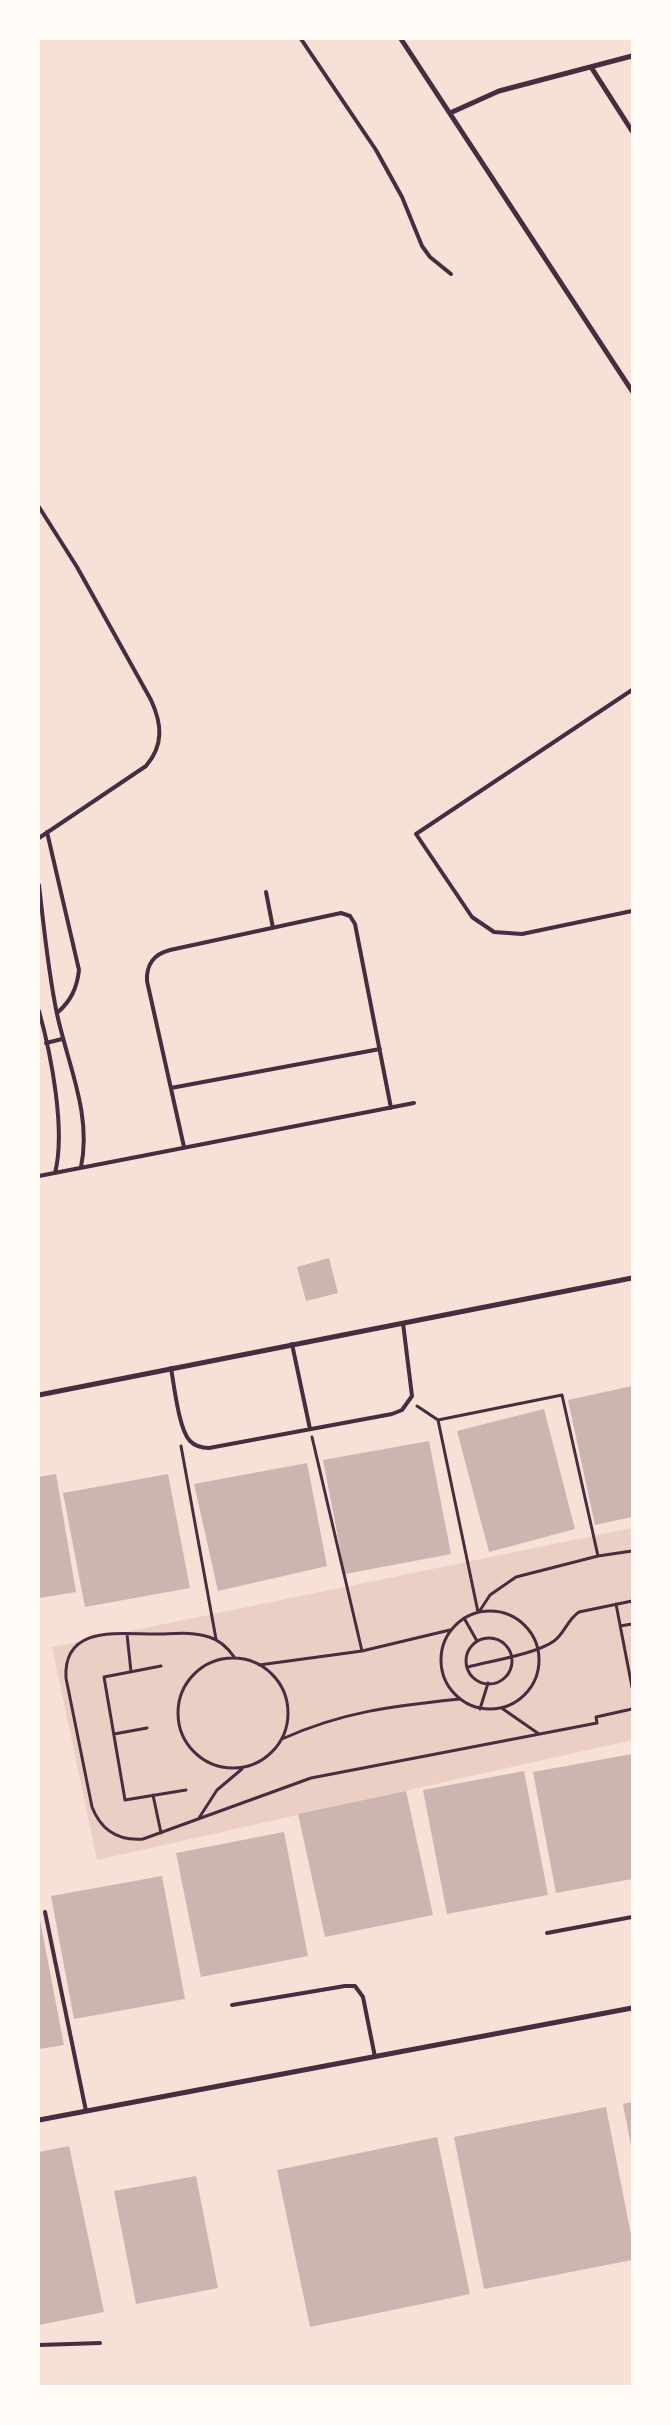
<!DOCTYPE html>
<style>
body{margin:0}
#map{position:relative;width:671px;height:2425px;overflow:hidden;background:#f7e1d7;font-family:Rubik,sans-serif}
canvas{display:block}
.frame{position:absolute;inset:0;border:40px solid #fffaf5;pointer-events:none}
</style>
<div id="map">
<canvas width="671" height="2425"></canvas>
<div class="frame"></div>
</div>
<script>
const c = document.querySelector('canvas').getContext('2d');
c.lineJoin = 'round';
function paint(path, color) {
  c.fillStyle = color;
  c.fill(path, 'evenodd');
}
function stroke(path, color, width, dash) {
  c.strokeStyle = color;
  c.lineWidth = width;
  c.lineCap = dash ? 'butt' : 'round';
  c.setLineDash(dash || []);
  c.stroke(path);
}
paint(new Path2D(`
 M632,1528v212l-535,120 -45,-213z`), '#ebcfc5');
paint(new Path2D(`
 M329,1258l9,35 -32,8 -9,-34z
 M632,1386v131l-37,8 -27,-125z
 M544,1409l31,120 -86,23 -32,-121z
 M429,1441l22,113 -106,20 -22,-114z
 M307,1463l20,103 -109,25 -24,-107z
 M56,1474l20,118 -37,6v-121z
 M168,1474l22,114 -105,19 -22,-114z
 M632,1754v125l-76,14 -23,-121z
 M524,1771l24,124 -101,19 -24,-124z
 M406,1791l27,124 -108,22 -27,-123z
 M284,1832l24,124 -107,21 -25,-124z
 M162,1876l23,123 -111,20 -23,-123z
 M39,1915l25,130 -25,4z
 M632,2102v44h-1l-8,-42z
 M606,2107l26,133v20l-148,29 -30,-152z
 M437,2137l33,157 -160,33 -33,-157z
 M69,2146l35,166 -65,13v-173z
 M196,2176l22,112 -82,16 -22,-113z`), '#ccb4b1');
stroke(new Path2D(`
 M417,1406l21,14 40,192
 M438,1420l124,-25 36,161
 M312,1437l50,214
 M181,1446l35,193
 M616,1604l16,83
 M441 1660a49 49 0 1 1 98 0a49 49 0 1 1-98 0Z
 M479,1612l11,-17 26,-18 82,-21 34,-5
 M464,1618l13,23
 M620,1626l12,-2
 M127,1634l4,38
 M466 1661a23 23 0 1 1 46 0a23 23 0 1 1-46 0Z
 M178 1713a55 55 0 1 1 110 0a55 55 0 1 1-110 0Z
 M235,1658c-7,-10 -15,-18 -26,-21 -17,-6 -37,-3 -55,-3 -36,0 -91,-9 -88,44l26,129c9,23 26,34 51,32l168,-61 286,-55 -1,-6 36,-8
 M259,1665l103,-14 88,-21
 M161,1666l-57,11 21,123 61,-10
 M468,1667c22,-6 68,-13 86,-26 11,-8 13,-21 25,-29l53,-11
 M480,1709l8,-26
 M503,1709l36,25
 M114,1734l33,-6
 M282,1739c62,-28 112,-33 178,-40
 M153,1795l8,38
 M199,1818l18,-28 25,-21`), '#4a2c40', 3);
stroke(new Path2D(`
 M301,39l75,111 26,47 20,49 8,11 21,17
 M39,507l38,60 74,133c11,24 13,45 -5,66l-107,72
 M632,690l-216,144 56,83 22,15 28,2 110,-23
 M47,832l32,138c-2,18 -8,31 -22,43
 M39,885c5,43 9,86 18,129 11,51 35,101 24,153
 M266,892l7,36
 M39,1011c12,43 27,119 16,162
 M46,1043l16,-4
 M171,1088l209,-39
 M184,1147l-37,-166c-1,-16 7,-27 23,-31l171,-37 9,3 5,8 36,184
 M39,1176l375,-73
 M292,1344l18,85
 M171,1368c3,17 8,62 19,73 5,5 12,7 19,7l183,-34 10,-4 10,-14 -9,-73
 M45,1912l41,199
 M547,1933l85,-16
 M232,2005l113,-19h10l8,11 12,60
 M39,2345l61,-2`), '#4a2c40', 4);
stroke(new Path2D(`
 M401,39l231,352
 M591,67l41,64
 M450,113l49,-22 133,-35
 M39,1395l593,-117
 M39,2120l593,-112`), '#4a2c40', 5);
</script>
